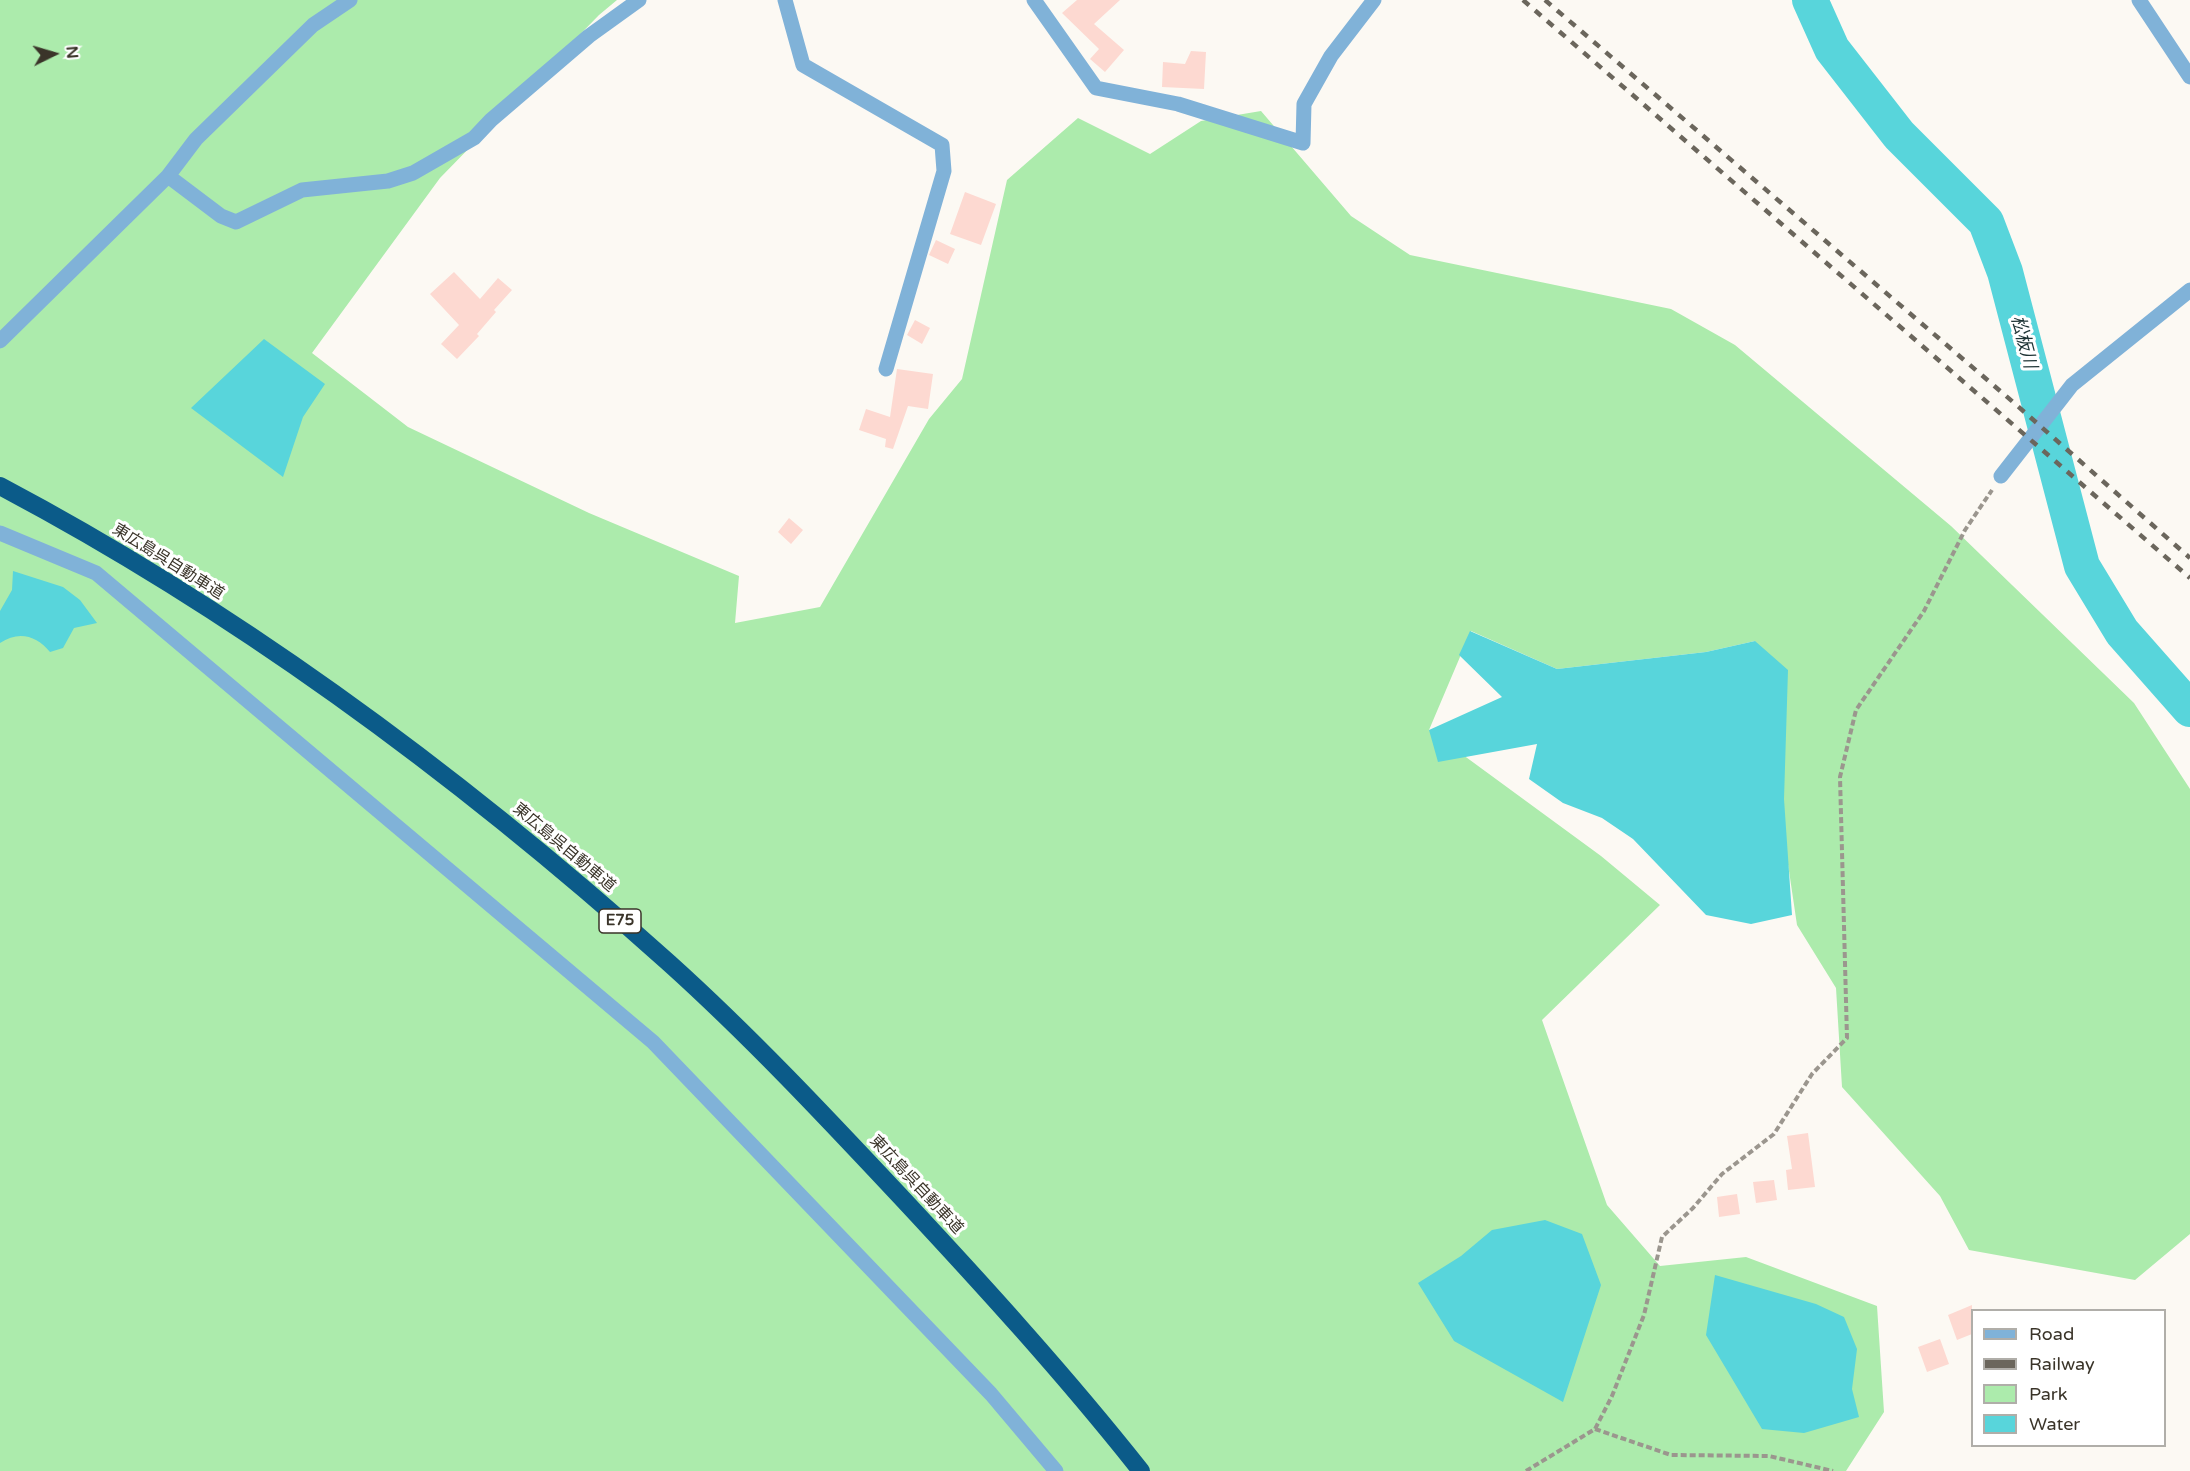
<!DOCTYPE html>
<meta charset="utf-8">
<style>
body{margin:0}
#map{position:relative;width:2190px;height:1471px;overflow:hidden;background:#fcf9f3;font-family:"Varela Round",sans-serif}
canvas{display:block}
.legend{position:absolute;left:1971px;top:1309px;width:195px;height:138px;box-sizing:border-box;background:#fff;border:2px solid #b0aea9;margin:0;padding:8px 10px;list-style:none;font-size:18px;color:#3a3429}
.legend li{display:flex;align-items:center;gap:12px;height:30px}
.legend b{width:30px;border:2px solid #b0aea9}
.north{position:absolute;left:24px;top:24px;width:60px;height:60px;-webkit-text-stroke:4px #fff;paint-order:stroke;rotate:85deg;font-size:16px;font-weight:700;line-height:24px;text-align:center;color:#3a3429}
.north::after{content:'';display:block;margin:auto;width:21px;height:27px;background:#3a3429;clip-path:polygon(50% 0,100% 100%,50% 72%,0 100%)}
</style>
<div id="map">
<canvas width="2190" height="1471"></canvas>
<ul class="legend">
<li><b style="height:8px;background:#80b2d8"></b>Road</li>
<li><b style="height:8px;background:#6b665c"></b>Railway</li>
<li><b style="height:16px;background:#acebac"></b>Park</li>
<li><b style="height:16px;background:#58d5db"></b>Water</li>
</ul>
<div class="north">N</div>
</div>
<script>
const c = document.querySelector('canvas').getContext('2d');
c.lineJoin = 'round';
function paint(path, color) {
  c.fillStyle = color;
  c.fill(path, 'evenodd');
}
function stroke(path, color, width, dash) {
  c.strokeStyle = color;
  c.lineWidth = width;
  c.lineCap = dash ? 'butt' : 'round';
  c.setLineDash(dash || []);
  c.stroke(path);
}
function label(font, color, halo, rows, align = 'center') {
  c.font = font + ' "Varela Round","Noto Sans JP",sans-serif';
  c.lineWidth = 6;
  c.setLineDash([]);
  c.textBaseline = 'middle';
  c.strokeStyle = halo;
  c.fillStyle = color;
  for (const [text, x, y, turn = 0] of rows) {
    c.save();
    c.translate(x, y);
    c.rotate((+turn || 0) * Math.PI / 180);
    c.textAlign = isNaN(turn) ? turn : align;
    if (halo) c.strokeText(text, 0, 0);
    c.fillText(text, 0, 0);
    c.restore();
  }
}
paint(new Path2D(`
 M0,0h617l-18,15 -159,163 -128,175 96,74 181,86 150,63 -4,47 85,-16 109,-188 33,-40 45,-199 71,-62 72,36 51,-33 60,-10 90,105 59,39 261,54 64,36 216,181 183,177 56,86v445l-55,46 -166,-30 -29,-54 -98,-109 -6,-99 -39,-63 -42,-284 -49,11 -149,17 -86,-38 -42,99 172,126 59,49 -118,115 65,185 53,61 86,-9 131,49 7,106 -38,59h-1846z`), '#acebac');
paint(new Path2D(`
 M264,339l61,45 -22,33 -20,60 -92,-69z
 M13,571l50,16 17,13 17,23 -23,5 -11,20 -13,4c-13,-16 -31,-22 -50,-9v-32l12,-21z
 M1470,631l87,38 149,-17 49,-11 33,29 -4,129 8,116 -41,9 -45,-9 -73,-76 -31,-21 -39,-15 -34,-24 8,-35 -99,18 -9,-32 73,-33 -43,-42z
 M1545,1220l37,14 19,51 -38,117 -109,-61 -36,-58 43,-27 31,-26z
 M1715,1275l101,29 28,13 13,32 -5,40 7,28 -55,16 -42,-4 -56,-94z`), '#58d5db');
stroke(new Path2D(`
 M1810,0l22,49 67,86 87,87 19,50 77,294 40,66 68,77`), '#58d5db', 36);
paint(new Path2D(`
 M1077,0h43l-26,24 30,26 -19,22 -15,-13 9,-10 -37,-36z
 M1191,51l15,1 -2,37 -42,-2 1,-25 22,2z
 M965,192l31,12 -15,41 -31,-11z
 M936,240l19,9 -7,15 -19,-9z
 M454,272l26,27 18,-21 14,12 -18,20 2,2 -19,22 2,2 -22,23 -16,-15 18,-19 -29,-31z
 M915,320l15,8 -8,16 -15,-9z
 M897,369l36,5 -5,35 -20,-3 -15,43 -8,-2 1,-8 -27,-9 7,-21 24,8z
 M789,518l14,12 -12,14 -13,-12z
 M1808,1133l7,54 -27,3 -2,-20 6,-1 -5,-33z
 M1774,1180l3,20 -21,3 -3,-21z
 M1737,1194l3,20 -21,3 -2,-20z
 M1972,1305v29l-15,6 -9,-25z
 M1940,1339l9,25 -22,8 -9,-25z`), '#fdd9d1');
stroke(new Path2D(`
 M1595,1429l76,26 98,1 64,15
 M1526,1471l69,-42 17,-33 32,-81 18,-78 31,-29 29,-34 52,-40 38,-60 35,-36 -7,-261 16,-67 68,-99 41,-81 27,-40`), '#9b968e', 4, [6, 3]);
stroke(new Path2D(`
 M785,0l18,65 139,80 2,26 -58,198
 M1034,0l62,88 82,16 125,39 1,-39 27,-48 43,-56
 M2139,0l51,77
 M168,176l53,40 15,6 66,-32 86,-9 25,-8 61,-35 17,-18 98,-84 50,-36
 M0,341l168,-165 28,-37 117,-114 37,-25
 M2001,476l71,-91 118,-95
 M0,533l96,40 557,469 338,352 65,77`), '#80b2d8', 15);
stroke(new Path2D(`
 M0,486c242,128 466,295 669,477 81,73 156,153 231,233 83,89 165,179 241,275`), '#0b5b89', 18);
stroke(new Path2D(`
 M1523,0l667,578
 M1545,0l468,402 177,156`), '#6b665c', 4.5, [8, 8]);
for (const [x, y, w] of [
 [620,921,42]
]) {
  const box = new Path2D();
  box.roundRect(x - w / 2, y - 12, w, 24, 4.5);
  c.fillStyle = '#fff';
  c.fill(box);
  stroke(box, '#3a3429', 1.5);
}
label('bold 15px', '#3a3429', null, [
 ["E75",620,921]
]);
label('16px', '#3a3429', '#fff', [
 ["東広島呉自動車道",168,562,32],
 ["東広島呉自動車道",564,848,40],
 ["東広島呉自動車道",916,1185,47]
]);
label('italic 18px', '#1e3435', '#fff', [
 ["松板川",2023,342,75]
]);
</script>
